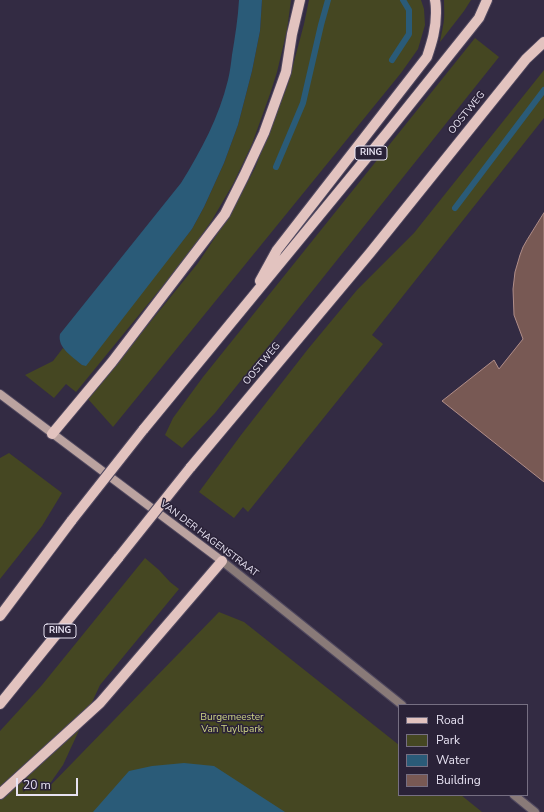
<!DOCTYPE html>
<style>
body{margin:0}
#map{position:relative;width:544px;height:812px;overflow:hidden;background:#332b43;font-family:"Nunito Sans",sans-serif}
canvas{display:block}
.legend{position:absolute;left:398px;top:704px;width:130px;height:92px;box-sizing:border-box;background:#2a2238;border:1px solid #766f82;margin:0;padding:5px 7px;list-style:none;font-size:12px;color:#e7e2f2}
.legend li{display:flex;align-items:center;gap:8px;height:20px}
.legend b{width:20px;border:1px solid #766f82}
.scale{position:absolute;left:16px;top:778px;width:62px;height:18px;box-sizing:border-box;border:2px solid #e7e2f2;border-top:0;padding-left:5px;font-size:12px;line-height:14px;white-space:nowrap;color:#e7e2f2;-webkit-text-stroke:3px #2a2238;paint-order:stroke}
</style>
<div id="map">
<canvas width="544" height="812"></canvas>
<ul class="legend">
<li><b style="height:5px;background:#e2c3bf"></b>Road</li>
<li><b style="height:11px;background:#454722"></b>Park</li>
<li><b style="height:11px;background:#2a5b78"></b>Water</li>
<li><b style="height:11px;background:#785954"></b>Building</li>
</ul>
<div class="scale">20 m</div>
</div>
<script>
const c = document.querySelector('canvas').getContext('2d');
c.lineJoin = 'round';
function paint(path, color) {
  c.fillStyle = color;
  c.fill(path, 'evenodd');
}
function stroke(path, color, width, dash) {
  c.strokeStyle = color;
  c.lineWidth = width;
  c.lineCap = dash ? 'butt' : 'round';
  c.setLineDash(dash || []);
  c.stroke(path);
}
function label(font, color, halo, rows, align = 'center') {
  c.font = font + ' "Nunito Sans",sans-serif';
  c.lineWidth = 3;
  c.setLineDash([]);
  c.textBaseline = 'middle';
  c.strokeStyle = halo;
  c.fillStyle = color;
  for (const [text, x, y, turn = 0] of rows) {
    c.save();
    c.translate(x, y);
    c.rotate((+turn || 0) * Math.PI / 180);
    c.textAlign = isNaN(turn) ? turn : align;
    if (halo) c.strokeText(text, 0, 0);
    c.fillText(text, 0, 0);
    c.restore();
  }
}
paint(new Path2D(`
 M262,0h29l-4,30 -10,42 -7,22 -18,50 -19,40 -21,36 -24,35 -112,137 -10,-8 -12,14 -29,-23 28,-14 10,-13 19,17 110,-136 12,-22 20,-44 14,-38 14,-54 8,-40z
 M309,0h112l3,9 1,16 -7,24 -17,24 -288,354 -25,-28 110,-136 32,-48 25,-47 33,-84 16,-60z
 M444,0h27l-7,11 -24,31c1,-6 2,-10 3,-16 2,-8 1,-17 1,-26z
 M475,38l24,19 -284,356 -33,35 -17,-13 8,-17 30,-41z
 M544,70v48l-172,217 11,9 -135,168 -5,-5 -9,11 -35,-26 42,-57 67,-86 49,-59 57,-57z
 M9,453l53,40 -20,33 -42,53v-121z
 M145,558l14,12 11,12 9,7 -79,96 -37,80 -19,27 175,-180 25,10 155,123v50h62l21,17h-482v-81l42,-46z`), '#454722');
paint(new Path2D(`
 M239,0h23l-2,31 -8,40 -14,54 -14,38 -20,44 -12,22 -106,137 -4,-1c-9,-8 -25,-17 -22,-31l121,-151c20,-32 38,-66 47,-103 2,-8 3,-17 4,-25 3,-18 6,-37 7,-55z
 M184,763l30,3 71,46h-192l36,-41 23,-5z`), '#2a5b78');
stroke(new Path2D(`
 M392,60l17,-26v-24l-6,-10
 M276,167l27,-64 18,-78 7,-25
 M455,208l89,-118`), '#2a5b78', 6);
const building = new Path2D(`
 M544,213v269l-102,-81 52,-41 5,9 24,-30 -9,-24 -1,-26 2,-17 5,-17 3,-8 4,-7z`);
paint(building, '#785954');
stroke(building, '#b18e89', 1);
const street = new Path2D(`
 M222,561l180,144
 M514,795l21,17`);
const secondary = new Path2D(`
 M0,394l222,167`);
const primary = new Path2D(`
 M260,281l17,-31 150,-193c5,-15 9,-28 9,-44 0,-5 0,-9 -1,-13
 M143,430l244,-297 92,-115 8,-18
 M52,434l60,-72 113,-148 19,-38 20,-43 22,-61 6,-38 8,-34
 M190,468l180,-215 156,-194 18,-17
 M0,616l72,-96
 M0,704l119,-147
 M0,794l100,-91 122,-142`);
stroke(street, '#50485f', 10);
stroke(secondary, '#50485f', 10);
stroke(primary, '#50485f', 12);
stroke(street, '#897a78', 8);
stroke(secondary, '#bba3a0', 8);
stroke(primary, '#e2c3bf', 10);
const primaryBridge = new Path2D(`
 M72,520l71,-90
 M119,557l71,-89`);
stroke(primaryBridge, '#50485f', 12, []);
stroke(primaryBridge, '#e2c3bf', 10);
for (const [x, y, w] of [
 [371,153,32],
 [60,631,32]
]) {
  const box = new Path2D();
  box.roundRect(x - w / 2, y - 7, w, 14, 3);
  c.fillStyle = '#2a2238';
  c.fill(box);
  stroke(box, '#e7e2f2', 1);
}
label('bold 9px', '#e7e2f2', null, [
 ["RING",371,153],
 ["RING",60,631]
]);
label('10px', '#e7e2f2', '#2a2238', [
 ["OOSTWEG",467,113,-51],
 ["OOSTWEG",262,364,-50],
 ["VAN DER HAGENSTRAAT",209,539,37]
]);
label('10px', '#ced485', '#2a2238', [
 ["Burgemeester",232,718],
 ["Van Tuyllpark",232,730]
]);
</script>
